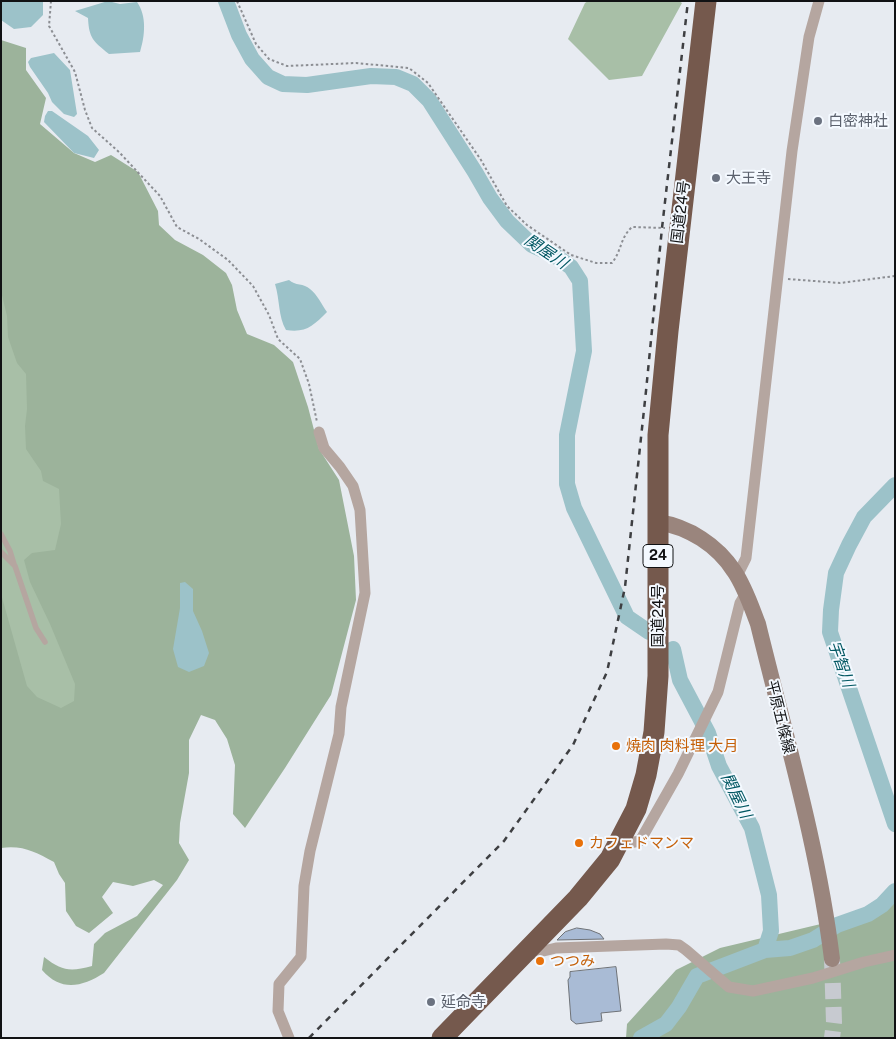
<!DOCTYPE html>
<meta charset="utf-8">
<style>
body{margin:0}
#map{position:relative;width:896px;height:1039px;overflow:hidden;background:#e7ebf1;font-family:"Public Sans",sans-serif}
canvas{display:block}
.frame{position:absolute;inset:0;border:2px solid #111214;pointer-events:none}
</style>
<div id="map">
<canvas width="896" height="1039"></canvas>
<div class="frame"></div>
</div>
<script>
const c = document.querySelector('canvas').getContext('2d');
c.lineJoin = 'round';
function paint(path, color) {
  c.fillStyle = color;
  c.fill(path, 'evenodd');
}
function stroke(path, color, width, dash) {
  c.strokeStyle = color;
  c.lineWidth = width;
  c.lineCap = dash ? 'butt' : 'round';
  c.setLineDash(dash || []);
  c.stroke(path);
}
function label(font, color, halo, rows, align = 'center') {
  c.font = font + ' "Public Sans","Noto Sans JP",sans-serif';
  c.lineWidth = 4;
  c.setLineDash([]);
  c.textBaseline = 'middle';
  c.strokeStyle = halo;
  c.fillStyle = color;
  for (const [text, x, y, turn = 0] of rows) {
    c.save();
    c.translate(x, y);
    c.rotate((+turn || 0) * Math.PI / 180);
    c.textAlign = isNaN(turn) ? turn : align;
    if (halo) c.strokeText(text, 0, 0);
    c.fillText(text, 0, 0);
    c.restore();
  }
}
paint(new Path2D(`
 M588,1h91l3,2 -40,73 -33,4 -41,-41 17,-36z
 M1,202l66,209 14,293 -17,14 -40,-24 -23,-71z`), '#a8bfa7');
paint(new Path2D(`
 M1,40l25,8v22l20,28 -6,26 34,29 21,9 16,-7 27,17 20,39 1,14 16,15 28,15 23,18 6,12 5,25 10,24 27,11 19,17 15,45 11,42 20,31 15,76 2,44 -25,95 -46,73 -40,60 -12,-14 2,-49 -8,-26 -12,-19 -14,-5 -12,25v33l-9,50 -1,20 10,17 -12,20 -73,93c-22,14 -43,19 -62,-3l2,-13c18,14 26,15 48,9l2,-22 11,-11 32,-17 26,-31 -9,-5 -21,6 -20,-4 -11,15 11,16 -24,20 -13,-7 -10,-15 -1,-28 -6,-9 -5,-12c-19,-10 -31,-17 -53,-14v-254l26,92 10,11 24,11 13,-7 1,-17 -25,-60 -20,-42 -6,-22 8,-7 23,-3 6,-26 -2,-35 -16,-8 -2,-10 -15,-22 -1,-23 2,-17 -1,-35 -9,-11 -9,-26 -1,-21 -6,-25z
 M895,900v138h-269l1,-14 49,-54 44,-22 147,-35z`), '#9cb39b');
paint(new Path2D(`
 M1,1h42v14l-12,12 -17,2 -13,-9z
 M108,1l12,3 17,-2c10,14 8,34 3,50l-31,2c-16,-13 -20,-16 -21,-36l-13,-7z
 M54,53l16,17 7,44 -3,3 -10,-3 -12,-12 -4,-9 -18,-26 -2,-5 3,-4z
 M48,111h4l36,25 11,14 -5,8 -20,-5 -30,-31 1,-6z
 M289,280c6,6 15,3 21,9 7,5 12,16 17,23 -14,14 -21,21 -41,18 -8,-14 -6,-30 -11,-46z
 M185,582l8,7v22l9,20 7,22 -5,13 -15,6 -11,-5 -5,-18 7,-41v-25z`), '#9cc2c9');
stroke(new Path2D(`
 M226,1l13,34 13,24 16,18 15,7 24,1 64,-9 25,1 17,7 16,16 46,72 15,26 17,23 25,24 22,10 17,12 9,14 4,70 -17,84v49l7,24 53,109 22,15
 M895,485l-31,32 -15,28 -13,28 -5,37 -1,22 65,192
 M673,649l7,31 28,53 11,33 33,62 17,67 2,36 -6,19
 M641,1038l25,-14 13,-17 18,-31 68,-26 25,-2 23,-8 24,-15 31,-11 14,-9 13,-14`), '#9cc2c9', 16);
const building = new Path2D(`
 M577,928l13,2 10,4 4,5 -47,1 8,-8z
 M616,967l5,44 -20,2 1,8 -26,3 -5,-4 -3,-40 2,-3v-5z`);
paint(building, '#a9bbd5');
stroke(building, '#6e7277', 1);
stroke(new Path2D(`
 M832,959l2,63 -2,16`), '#c7cad0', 16, [16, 8]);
stroke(new Path2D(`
 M51,1l-2,25 26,46 10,38 7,18 27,24 41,44 17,31 22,12 29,21 25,26 16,29 9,24 22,20 9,25 8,38
 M237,1l19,43 13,15 18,7 69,-3 53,5 19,15 53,77 26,46 20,19 44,30 25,8h16c10,-13 8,-25 20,-36l33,1
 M788,279l52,4 55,-7`), '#8c8e93', 2, [2.5, 2.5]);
stroke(new Path2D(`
 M1,534l9,17 4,13
 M1,552l14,14 21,62 9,14`), '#b5a6a0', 5.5);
stroke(new Path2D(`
 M737,576l9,-18 46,-407 17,-114 10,-36
 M618,845l22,-4 38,-67 40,-82 22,-89 6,-10
 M527,955l29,-7 110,-4 13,1 7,5 43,37 24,4 60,-13 51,-16 31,-7
 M289,1038l-11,-27 1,-27 22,-27 3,-71 6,-35 29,-117 2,-27 24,-114 -5,-83 -7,-24 -13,-19 -16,-19 -5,-16`), '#b5a6a0', 11);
stroke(new Path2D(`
 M658,522c31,5 59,23 76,49 11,16 17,35 24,53 27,111 60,221 74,335`), '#9a857d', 16);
stroke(new Path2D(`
 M442,1038l136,-140 32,-39 26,-50 10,-34 8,-43 4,-56v-241l10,-104 38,-330`), '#75594d', 21);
stroke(new Path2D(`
 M309,1038l195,-197 69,-96 34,-73 18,-85 21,-196 16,-163 26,-227`), '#3e3f42', 2.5, [6, 6]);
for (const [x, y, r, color] of [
 [818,121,5,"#6b7280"],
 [716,178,5,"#6b7280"],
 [616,746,5,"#e8710a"],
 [579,843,5,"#e8710a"],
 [540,961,5,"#e8710a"],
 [431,1002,5,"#6b7280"]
]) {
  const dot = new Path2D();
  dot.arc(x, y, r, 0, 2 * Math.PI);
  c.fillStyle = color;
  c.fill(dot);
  stroke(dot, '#f4f9ff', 2);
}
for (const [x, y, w] of [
 [658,556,30]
]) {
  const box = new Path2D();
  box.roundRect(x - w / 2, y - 11.5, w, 23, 4);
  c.fillStyle = '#f4f9ff';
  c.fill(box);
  stroke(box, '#111214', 1);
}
label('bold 14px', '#111214', null, [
 ["24",658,556]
]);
label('15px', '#5b616d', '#f4f9ff', [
 ["白密神社",828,121],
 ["大王寺",726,178],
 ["延命寺",441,1002]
], 'left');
label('15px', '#111214', '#f4f9ff', [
 ["国道24号",681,212,-83],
 ["国道24号",658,616,-90],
 ["平原五條線",780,717,76]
]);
label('15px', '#c56008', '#f4f9ff', [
 ["焼肉 肉料理 大月",626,746],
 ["カフェドマンマ",589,843],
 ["つつみ",550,961]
], 'left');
label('italic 16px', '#015762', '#f4f9ff', [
 ["関屋川",546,252,34],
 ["宇智川",841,664,71],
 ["関屋川",736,796,64]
]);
</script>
